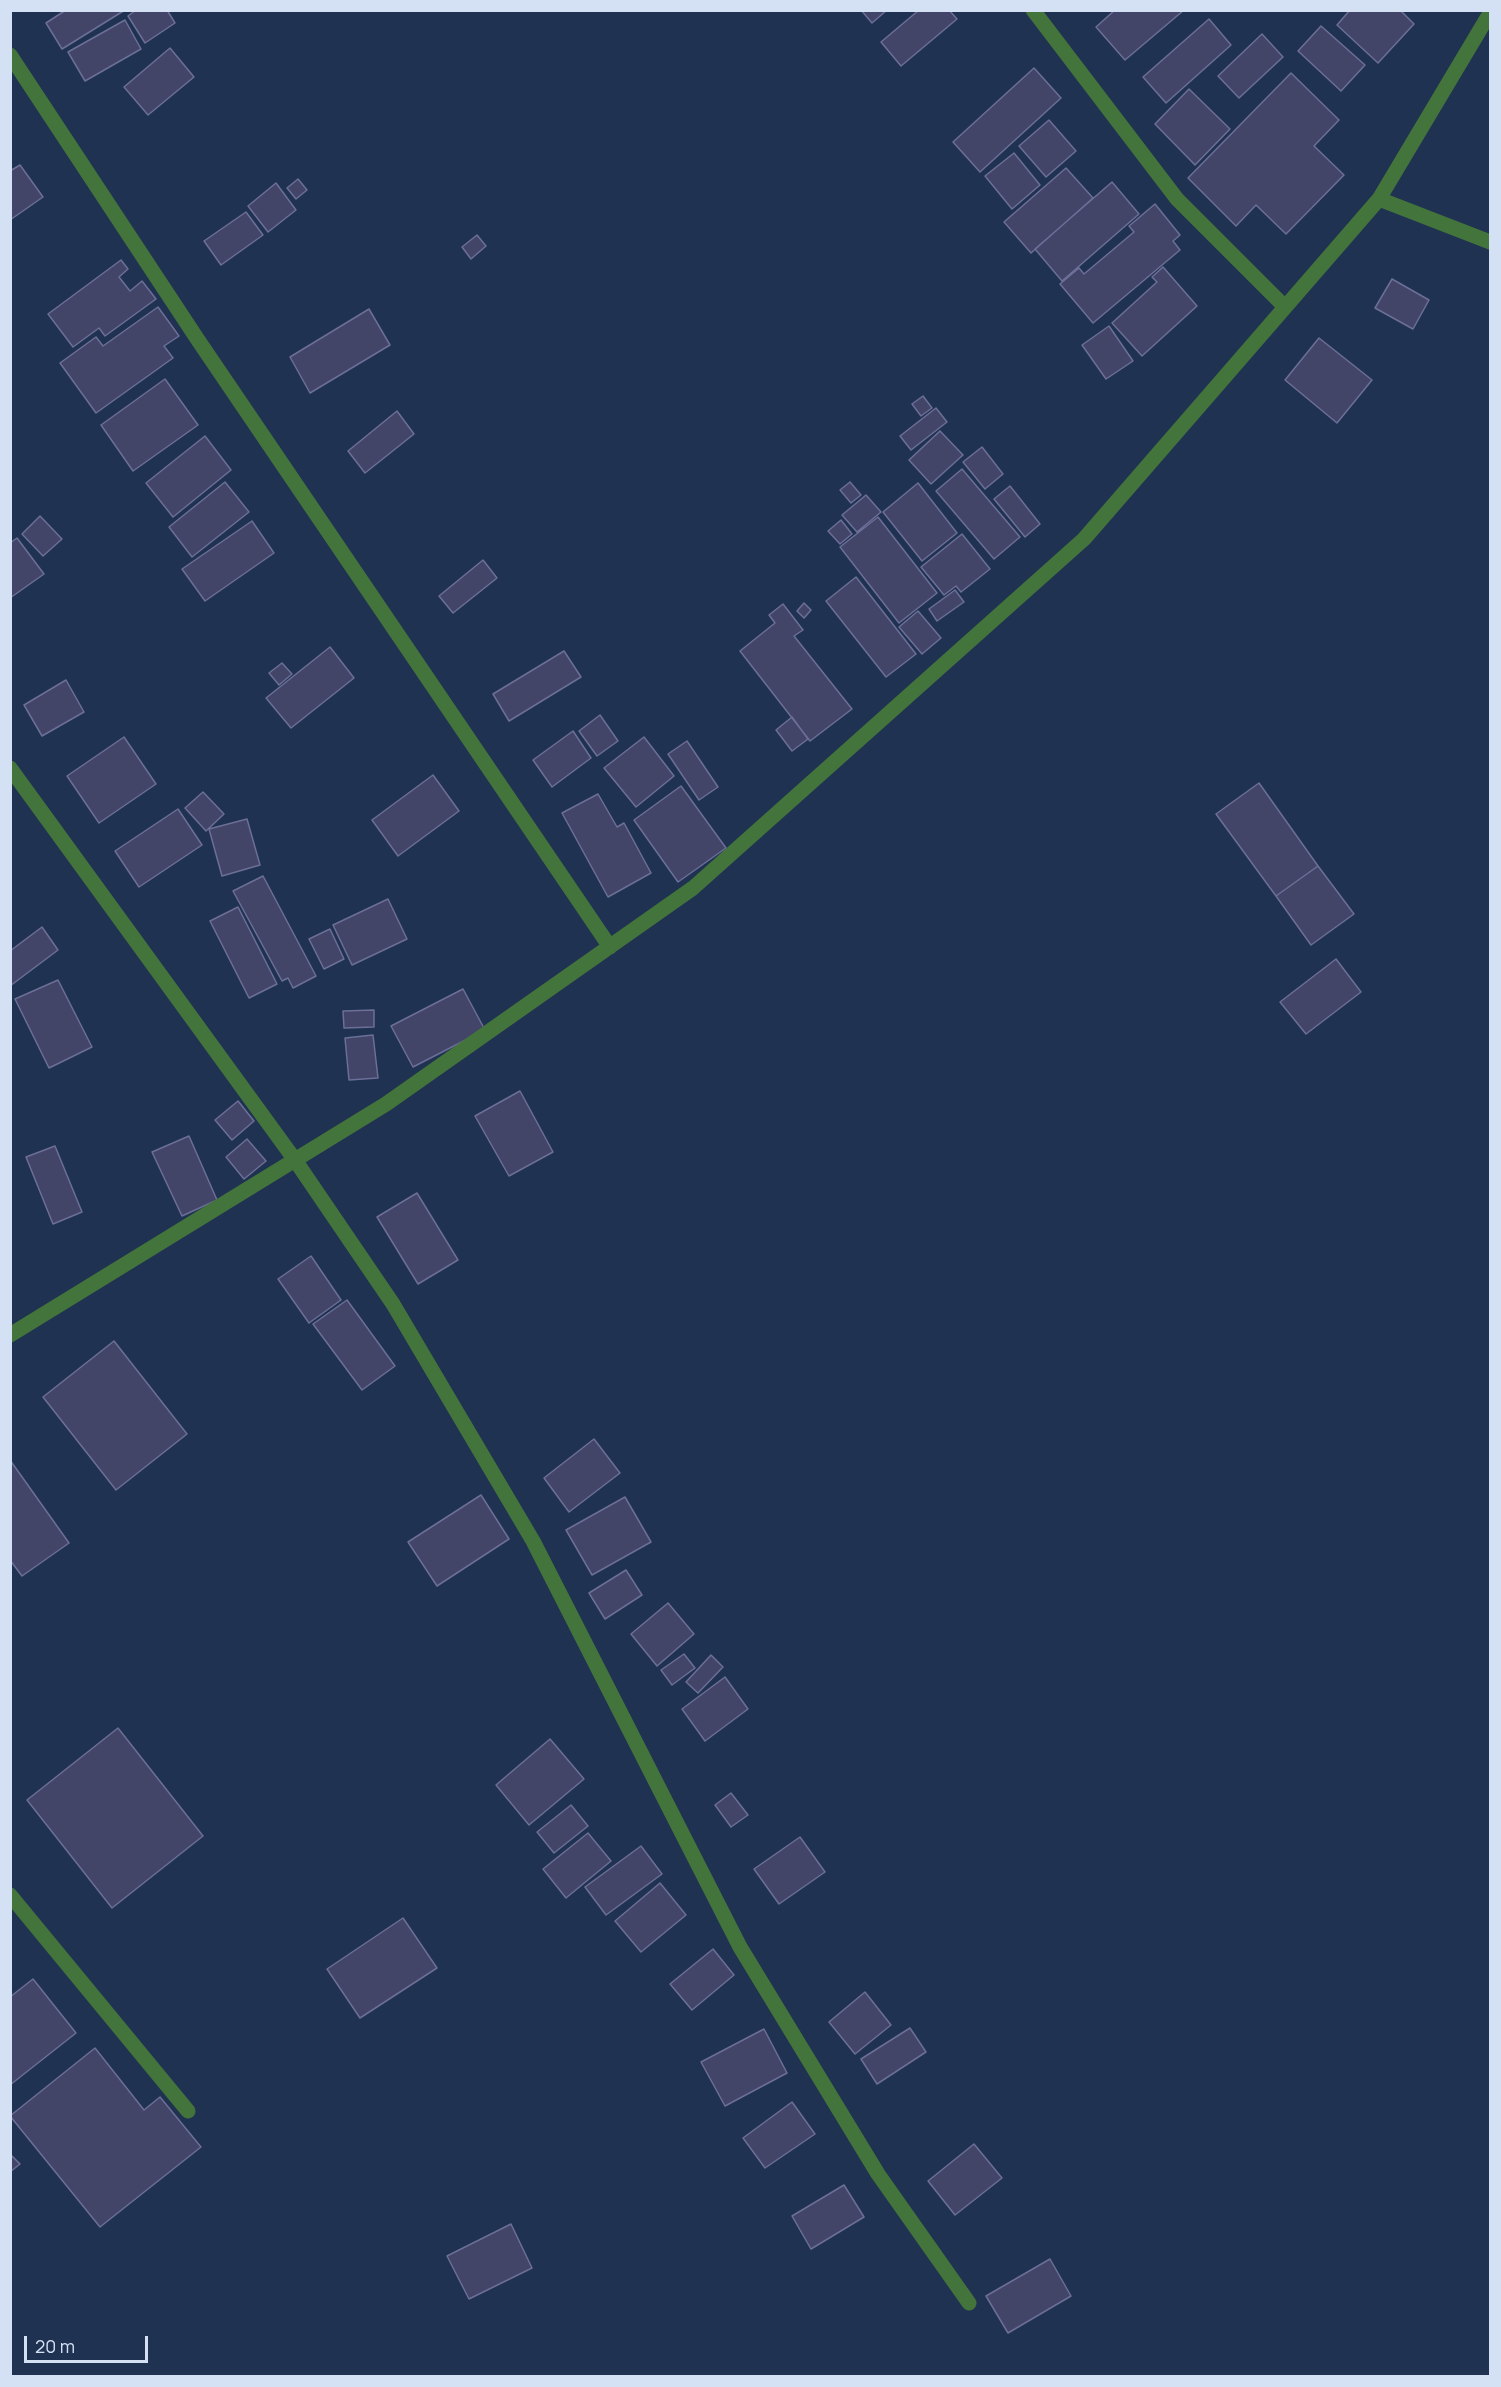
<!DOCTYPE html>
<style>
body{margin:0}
#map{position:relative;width:1501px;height:2387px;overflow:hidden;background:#203251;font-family:Manrope,sans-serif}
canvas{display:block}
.frame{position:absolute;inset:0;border:12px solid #d4e0f4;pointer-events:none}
.scale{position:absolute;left:24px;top:2336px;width:124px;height:27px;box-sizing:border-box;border:3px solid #d4e0f4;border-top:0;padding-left:8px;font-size:18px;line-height:21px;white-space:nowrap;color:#d4e0f4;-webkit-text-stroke:4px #203251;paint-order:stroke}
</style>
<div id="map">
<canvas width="1501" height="2387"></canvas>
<div class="frame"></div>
<div class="scale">20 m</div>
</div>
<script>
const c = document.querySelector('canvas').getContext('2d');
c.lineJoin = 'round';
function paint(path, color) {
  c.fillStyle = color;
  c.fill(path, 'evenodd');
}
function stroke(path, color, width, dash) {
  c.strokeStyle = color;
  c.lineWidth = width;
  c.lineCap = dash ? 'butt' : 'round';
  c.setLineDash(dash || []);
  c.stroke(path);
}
const building = new Path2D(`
 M66,10h59l-63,39 -16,-26z
 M136,10h31l8,13 -30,20 -17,-27z
 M861,10h26l-15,13z
 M919,10h30l8,9 -56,47 -20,-24z
 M1115,10h69l-59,50 -29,-33z
 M1350,10h50l14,14 -36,39 -41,-38z
 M1209,19l22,26 -65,58 -23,-26z
 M125,20l16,29 -56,32 -17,-29z
 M1321,26l44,39 -24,26 -43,-40z
 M1262,34l21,23 -44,41 -21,-22z
 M170,48l24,29 -46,38 -24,-28z
 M1034,68l27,30 -81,74 -27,-30z
 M1291,73l48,47 -25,26 30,29 -58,59 -30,-29 -20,21 -48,-48z
 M1189,89l41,40 -35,36 -40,-41z
 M1049,120l27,31 -30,26 -27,-31z
 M1014,153l26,32 -28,24 -27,-33z
 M20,165l23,32 -33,23v-49z
 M1066,168l27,30 -62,55 -27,-31z
 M298,179l9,11 -11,9 -9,-11z
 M1112,182l27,32 -77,67 -27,-32z
 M276,183l20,27 -28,22 -20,-26z
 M1155,204l25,31 -7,6 7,9 -87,73 -33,-39 19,-16 5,6 50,-42 -5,-6z
 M246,212l17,23 -42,30 -17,-24z
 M477,235l9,11 -15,13 -9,-12z
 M121,260l7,9 -9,8 11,14 12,-10 14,18 -51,37 -6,-8 -26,19 -25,-33z
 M1163,267l34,39 -55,50 -30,-33 45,-41 -5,-5z
 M1392,279l37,21 -16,29 -38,-21z
 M158,307l21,29 -15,10 9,12 -77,55 -36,-50 36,-26 7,9z
 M369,309l21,36 -80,48 -20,-36z
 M1109,326l24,35 -27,18 -24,-34z
 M1319,338l53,42 -35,43 -52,-43z
 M165,379l33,46 -65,46 -32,-46z
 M923,396l9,12 -11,8 -9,-12z
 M936,408l11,14 -36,28 -11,-14z
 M397,411l17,23 -49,39 -17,-22z
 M940,431l23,24 -32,29 -22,-24z
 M205,436l26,34 -58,47 -27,-34z
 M982,447l21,27 -18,15 -22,-27z
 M962,469l58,68 -26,22 -58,-68z
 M225,482l24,30 -57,45 -23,-30z
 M850,482l11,13 -10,8 -11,-13z
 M918,483l39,50 -35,28 -39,-49z
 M1010,486l30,38 -15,13 -31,-38z
 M866,495l15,17 -24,20 -15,-17z
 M40,516l22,23 -19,17 -21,-22z
 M878,517l59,76 -38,30 -59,-76z
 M841,520l11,14 -12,10 -12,-13z
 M252,521l22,32 -69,48 -23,-32z
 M962,534l28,35 -29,23 -5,-6 -12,9 -23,-28z
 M17,538l27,36 -34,24v-55z
 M483,560l14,18 -44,35 -14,-17z
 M856,577l60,77 -30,23 -60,-76z
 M955,590l9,12 -27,19 -8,-12z
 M804,603l7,7 -7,8 -7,-7z
 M783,604l20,26 -9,6 58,73 -42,32 -70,-90 35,-28 -6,-8z
 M918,611l23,27 -19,16 -23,-27z
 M330,647l24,31 -63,50 -25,-30z
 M564,651l17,26 -72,44 -16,-27z
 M282,663l10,11 -13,11 -10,-12z
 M66,680l18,32 -42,24 -18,-31z
 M600,715l18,26 -21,15 -18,-25z
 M792,717l16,22 -16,12 -16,-21z
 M573,731l18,27 -39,29 -19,-27z
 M124,737l32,47 -57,39 -32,-47z
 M644,737l30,39 -38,31 -32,-39z
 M687,741l31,46 -19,13 -31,-46z
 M433,775l26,36 -61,45 -26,-36z
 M1259,783l59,83 -42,30 -60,-82z
 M681,786l45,62 -48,34 -44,-62z
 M203,792l21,22 -18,17 -21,-23z
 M598,794l19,33 7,-4 27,50 -43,24 -46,-84z
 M178,809l24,36 -63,42 -24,-36z
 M247,819l13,46 -38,11 -13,-47z
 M1318,866l36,48 -43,31 -35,-49z
 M263,876l53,100 -23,12 -5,-10 -6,3 -49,-90z
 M388,899l19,40 -55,26 -19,-40z
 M238,907l39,77 -28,14 -39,-77z
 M42,927l16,23 -48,36v-35z
 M330,929l14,30 -20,10 -15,-30z
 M1336,959l25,33 -55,42 -26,-32z
 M58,980l34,67 -43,21 -34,-69z
 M463,989l22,41 -72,37 -22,-41z
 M374,1010v17l-30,1 -1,-17z
 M373,1035l5,43 -29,2 -4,-42z
 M520,1091l33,61 -44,24 -34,-60z
 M238,1101l16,20 -22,19 -17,-20z
 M189,1136l28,64 -35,16 -30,-64z
 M247,1139l19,22 -22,18 -18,-22z
 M55,1146l27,66 -29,12 -27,-67z
 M417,1193l41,67 -40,24 -41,-67z
 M311,1256l30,44 -32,23 -31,-44z
 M347,1300l48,66 -33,24 -49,-66z
 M114,1341l73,93 -71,56 -73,-93z
 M594,1439l26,34 -51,39 -25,-34z
 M10,1460l59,83 -47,33 -12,-16z
 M481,1495l28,44 -72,47 -29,-44z
 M625,1497l26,45 -59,33 -26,-45z
 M626,1570l16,25 -37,24 -16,-26z
 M668,1603l26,31 -37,32 -26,-32z
 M684,1654l11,14 -23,17 -11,-15z
 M711,1655l12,12 -25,26 -12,-11z
 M725,1677l23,32 -43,32 -23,-32z
 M118,1728l85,108 -91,72 -85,-108z
 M550,1739l34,40 -55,46 -33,-40z
 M731,1793l17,22 -17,12 -16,-22z
 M571,1805l17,21 -34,27 -17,-21z
 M588,1833l23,28 -45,37 -23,-29z
 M800,1837l25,35 -46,32 -25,-35z
 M641,1846l21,28 -56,41 -21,-28z
 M660,1883l26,32 -45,37 -26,-31z
 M403,1918l34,50 -77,50 -33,-49z
 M713,1949l21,26 -42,35 -22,-26z
 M33,1979l43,54 -66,52v-88z
 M865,1992l26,33 -36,29 -26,-32z
 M910,2028l16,24 -49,32 -16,-25z
 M764,2029l23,44 -62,33 -24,-44z
 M95,2048l49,62 16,-13 41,50 -101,80 -90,-111z
 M792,2102l23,32 -50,34 -22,-30z
 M974,2144l28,34 -47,37 -27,-34z
 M10,2154l10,10 -10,8z
 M844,2185l20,32 -53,32 -19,-33z
 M511,2224l21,44 -63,31 -22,-43z
 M1050,2259l21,37 -63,37 -22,-37z`);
paint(building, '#424468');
stroke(building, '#6c6f97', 1.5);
stroke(new Path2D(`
 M1033,10l144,189 108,108
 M10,55l188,285 412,607
 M1379,199l111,43
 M10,768l285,392 98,144 140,237 207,406 138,227 91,129
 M10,1335l376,-231 307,-216 391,-349 295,-340 111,-186
 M10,1895l178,216`), '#43743c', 15);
</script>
